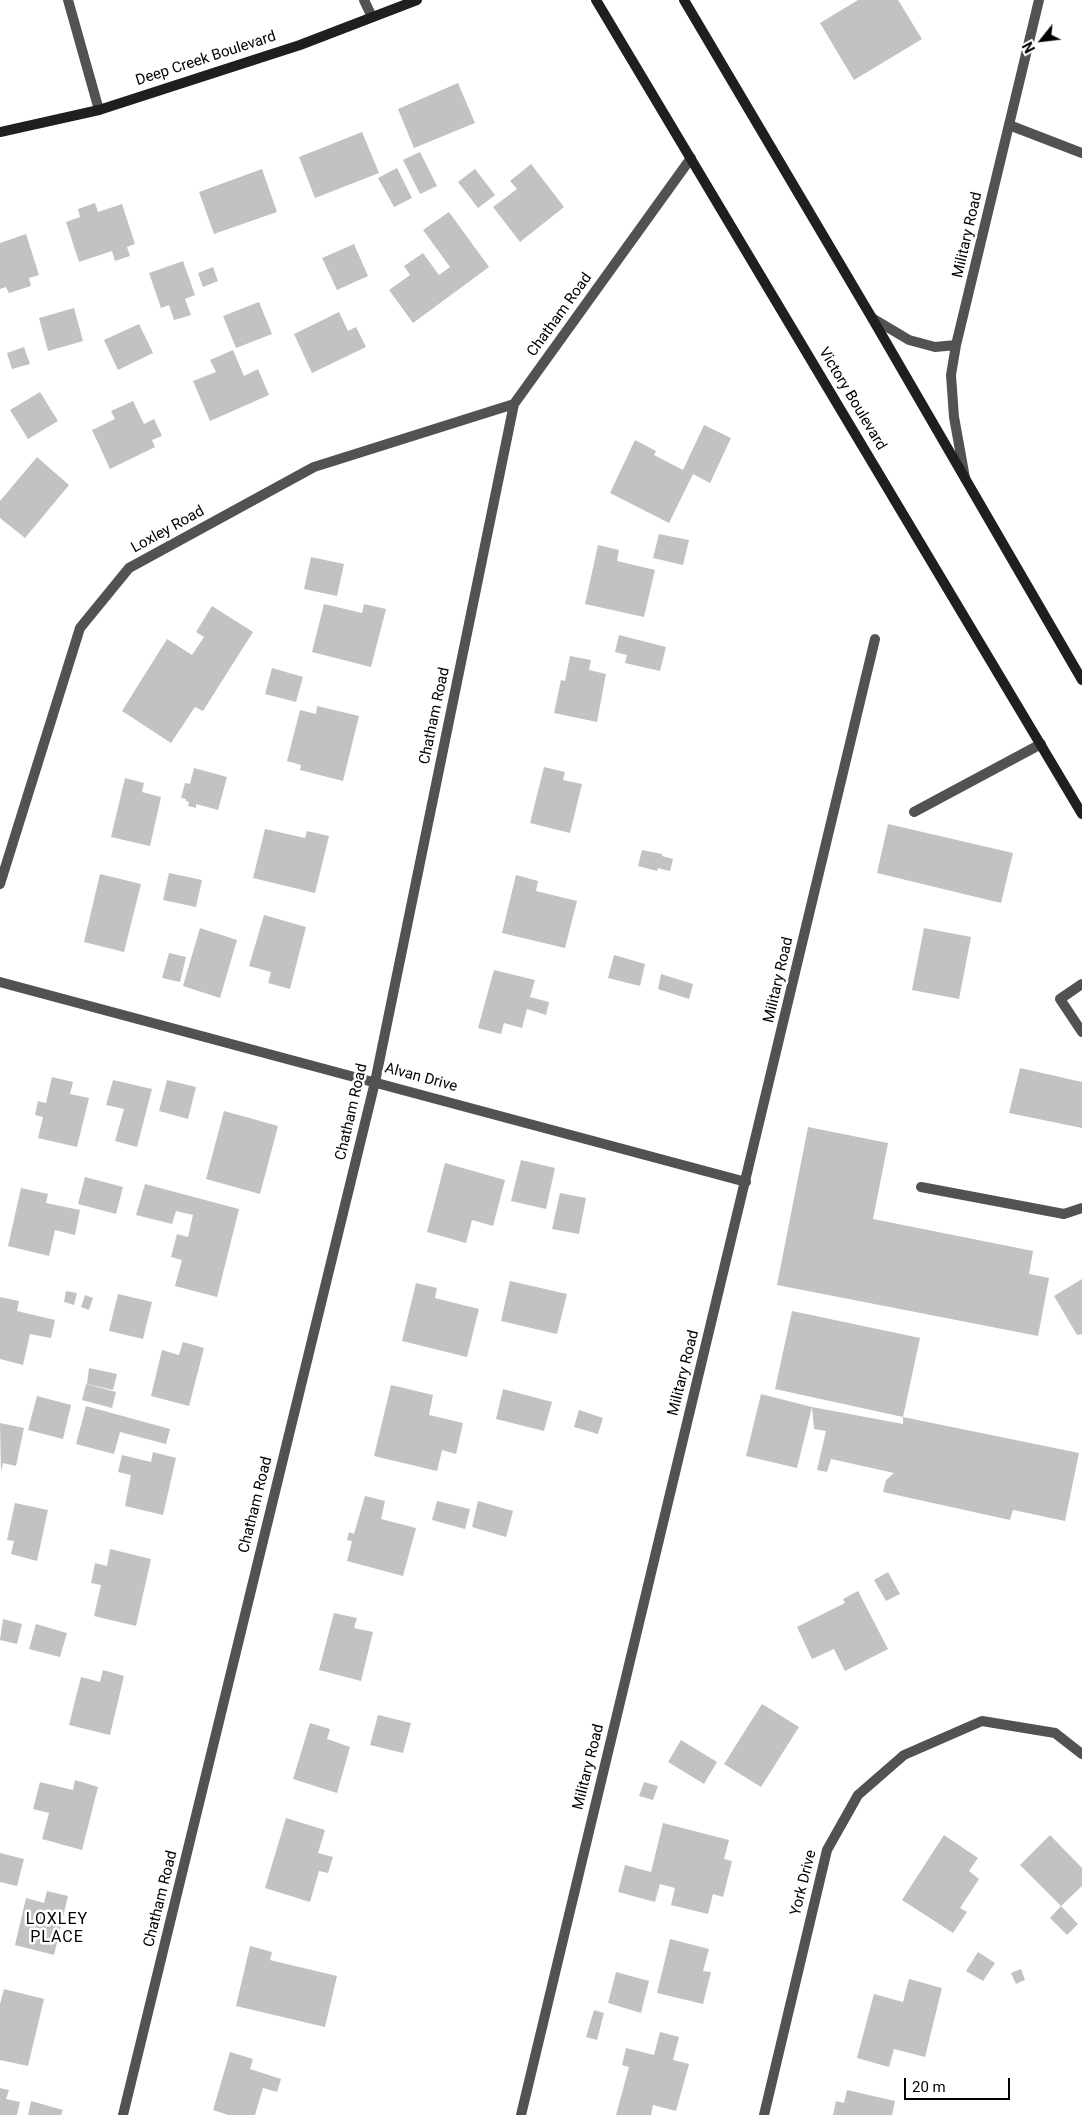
<!DOCTYPE html>
<style>
body{margin:0}
#map{position:relative;width:1082px;height:2115px;overflow:hidden;background:#fff;font-family:Roboto,sans-serif}
canvas{display:block}
.north{position:absolute;left:1017px;top:15px;width:50px;height:50px;-webkit-text-stroke:4px #fff;paint-order:stroke;rotate:241deg;font-size:14px;font-weight:700;line-height:20px;text-align:center;color:#000}
.north::after{content:'';display:block;margin:auto;width:18px;height:22px;background:#000;clip-path:polygon(50% 0,100% 100%,50% 72%,0 100%)}
.scale{position:absolute;left:904px;top:2078px;width:106px;height:22px;box-sizing:border-box;border:2px solid #000;border-top:0;padding-left:6px;font-size:15px;line-height:18px;white-space:nowrap;color:#000;-webkit-text-stroke:4px #fff;paint-order:stroke}
</style>
<div id="map">
<canvas width="1082" height="2115"></canvas>
<div class="north">N</div>
<div class="scale">20 m</div>
</div>
<script>
const c = document.querySelector('canvas').getContext('2d');
c.lineJoin = 'round';
function paint(path, color) {
  c.fillStyle = color;
  c.fill(path, 'evenodd');
}
function stroke(path, color, width, dash) {
  c.strokeStyle = color;
  c.lineWidth = width;
  c.lineCap = dash ? 'butt' : 'round';
  c.setLineDash(dash || []);
  c.stroke(path);
}
function label(font, color, halo, rows, align = 'center') {
  c.font = font + ' Roboto,sans-serif';
  c.lineWidth = 5;
  c.setLineDash([]);
  c.textBaseline = 'middle';
  c.strokeStyle = halo;
  c.fillStyle = color;
  for (const [text, x, y, turn = 0] of rows) {
    c.save();
    c.translate(x, y);
    c.rotate((+turn || 0) * Math.PI / 180);
    c.textAlign = isNaN(turn) ? turn : align;
    if (halo) c.strokeText(text, 0, 0);
    c.fillText(text, 0, 0);
    c.restore();
  }
}
paint(new Path2D(`
 M858,0h40l24,39 -68,41 -34,-57z
 M458,83l17,40 -61,25 -16,-39z
 M362,132l17,41 -64,25 -16,-41z
 M420,152l17,34 -17,8 -17,-34z
 M531,164l33,43 -44,35 -27,-35 24,-18 -7,-8z
 M397,168l15,30 -18,9 -16,-29z
 M262,169l15,43 -63,22 -15,-42z
 M475,169l20,26 -17,13 -20,-26z
 M95,203l3,9 24,-8 13,40 -8,3 3,9 -15,5 -3,-10 -33,11 -13,-40 14,-5 -2,-8z
 M449,212l40,55 -76,56 -24,-33 21,-15 -6,-9 19,-13 16,22 11,-8 -27,-37z
 M26,234l13,41 -10,3 2,8 -22,7 -3,-6 -6,2v-46z
 M354,244l14,32 -31,14 -15,-32z
 M183,261l12,34 -10,4 6,16 -17,5 -5,-15 -8,3 -12,-35z
 M213,267l5,14 -15,6 -5,-14z
 M259,302l13,32 -36,14 -13,-32z
 M74,308l9,33 -35,10 -9,-33z
 M339,312l9,19 8,-4 10,20 -54,26 -18,-39z
 M139,324l14,29 -35,17 -14,-30z
 M24,347l6,17 -18,5 -5,-16z
 M233,350l11,26 14,-7 11,26 -59,26 -17,-40 23,-9 -6,-12z
 M40,392l18,29 -30,18 -18,-29z
 M133,401l11,23 10,-5 8,17 -10,4 3,7 -45,22 -18,-39 23,-11 -4,-8z
 M704,425l27,13 -21,45 -17,-9 -24,49 -59,-30 25,-53 21,11 -2,4 29,15z
 M37,457l32,28 -44,53 -25,-20v-17z
 M659,534l30,6 -6,25 -30,-7z
 M598,545l21,5 -2,11 38,9 -11,47 -59,-13z
 M311,557l33,7 -7,32 -33,-7z
 M324,604l38,9 2,-9 22,5 -15,58 -59,-15z
 M212,606l41,26 -50,79 -8,-4 -24,36 -49,-32 45,-72 25,16 12,-18 -8,-5z
 M619,635l47,12 -6,24 -35,-8 2,-8 -12,-3z
 M570,656l21,4 -2,10 17,4 -9,48 -43,-9 7,-33 4,1z
 M272,668l31,9 -7,25 -31,-8z
 M317,706l42,10 -16,65 -43,-11 1,-5 -14,-4 13,-51 16,4z
 M544,767l21,5 -2,8 19,4 -12,49 -40,-10z
 M194,768l33,9 -9,33 -22,-6v4l-8,-2 1,-4 -3,-1v-2l-5,-1 4,-15 5,1z
 M125,778l19,5 -2,9 19,5 -11,49 -39,-9z
 M888,824l125,29 -12,50 -124,-30z
 M265,829l40,9 2,-7 22,5 -14,57 -62,-15z
 M642,850l20,4v2l11,3 -3,12 -12,-3 -1,3 -19,-5z
 M169,873l33,7 -6,27 -33,-7z
 M100,874l41,10 -17,68 -40,-10z
 M516,875l22,6 -2,10 41,10 -12,47 -63,-15z
 M264,915l42,12 -16,62 -22,-6 3,-11 -22,-6z
 M200,928l37,12 -17,58 -37,-12z
 M924,928l47,9 -12,62 -47,-9z
 M169,953l17,4 -6,25 -18,-4z
 M614,955l31,9 -5,22 -32,-8z
 M494,970l41,10 -5,17 19,5 -3,13 -19,-6 -5,19 -18,-5 -3,11 -23,-6z
 M661,974l32,10 -4,15 -31,-10z
 M1020,1068l62,14v46l-73,-15z
 M52,1077l21,5 -3,12 19,4 -12,49 -39,-9 5,-21 -8,-2 3,-14 8,2z
 M113,1080l39,9 -15,58 -22,-6 9,-32 -18,-4z
 M167,1080l29,7 -8,32 -29,-8z
 M224,1111l54,15 -18,68 -54,-15z
 M808,1127l80,16 -15,76 160,32 -4,23 20,4 -11,58 -261,-51z
 M521,1160l34,8 -9,41 -35,-8z
 M445,1163l60,17 -12,46 -21,-6 -6,23 -39,-11z
 M85,1177l38,10 -7,27 -38,-10z
 M145,1184l94,25 -22,88 -42,-11 7,-26 -11,-3 6,-23 11,3 5,-22 -17,-4 -4,13 -36,-9z
 M21,1188l27,6 -2,9 34,7 -5,25 -20,-5 -6,26 -41,-10z
 M560,1193l26,5 -7,36 -27,-5z
 M1082,1279v55l-5,1 -23,-39z
 M510,1281l57,13 -10,40 -56,-13z
 M416,1283l21,5 -2,10 44,11 -12,48 -65,-16z
 M66,1291l11,2 -3,12 -10,-3z
 M118,1294l34,8 -9,37 -34,-8z
 M85,1295l8,3 -4,12 -8,-3z
 M0,1297l19,4 -2,10 38,9 -4,18 -21,-4 -7,31 -23,-6z
 M792,1311l128,27 -17,79 176,36 -14,68 -52,-11 -3,10 -127,-28 3,-12 8,-7 -63,-14 -4,13 -10,-2 9,-39 -12,-2 -2,-22 91,17v-7l-128,-28z
 M183,1342l21,6 -15,58 -38,-10 11,-46 17,5z
 M89,1368l28,6 -4,16 -26,-6z
 M86,1384l30,8 -4,16 -30,-8z
 M391,1385l42,10 -4,20 34,8 -7,31 -14,-4 -5,21 -63,-15z
 M503,1389l49,13 -8,29 -48,-12z
 M761,1394l51,13 -15,61 -51,-12z
 M37,1396l34,9 -8,34 -35,-9z
 M86,1406l84,23 -4,15 -46,-12 -6,22 -38,-10z
 M579,1410l24,8 -5,16 -24,-7z
 M0,1423l24,5 -8,38 -13,-3 -2,9z
 M153,1452l23,6 -13,57 -38,-9 6,-31 -13,-3 4,-17 29,7z
 M365,1496l20,5 -4,18 35,9 -13,48 -56,-15 5,-20 -5,-1 2,-8 5,2z
 M437,1501l33,8 -5,20 -33,-9z
 M478,1501l35,10 -7,26 -34,-10z
 M15,1503l33,7 -11,51 -26,-7 3,-13 -7,-1z
 M110,1549l41,10 -15,67 -42,-10 7,-31 -10,-2 4,-20 12,3z
 M888,1572l12,22 -14,7 -12,-21z
 M858,1591l30,58 -43,22 -11,-22 -22,10 -15,-32 48,-24 -2,-4z
 M334,1613l23,5 -3,10 19,4 -12,49 -42,-11z
 M3,1619l19,5 -5,20 -17,-4z
 M36,1624l31,9 -7,24 -31,-8z
 M103,1670l21,6 -14,59 -41,-10 12,-48 19,5z
 M762,1704l37,23 -38,60 -37,-23z
 M378,1715l33,8 -8,30 -33,-8z
 M310,1723l20,6 -3,10 23,8 -13,46 -44,-14z
 M681,1740l36,22 -13,22 -36,-22z
 M75,1780l23,7 -16,63 -40,-11 7,-26 -16,-4 7,-27 33,8z
 M644,1782l14,4 -5,14 -14,-4z
 M286,1818l39,12 -7,23 15,4 -5,16 -9,-2 -9,31 -45,-14z
 M663,1823l66,17 -5,19 8,2 -9,36 -10,-3 -5,20 -37,-9 4,-17 -15,-4 -5,18 -37,-10 7,-27 26,7z
 M944,1835l34,23 -9,13 10,8 -19,29 7,4 -14,21 -51,-33z
 M1050,1835l32,33v18l-21,20 -41,-41z
 M0,1853l24,6 -7,27 -17,-4z
 M47,1891l21,5 -14,59 -39,-10 11,-47 18,5z
 M1061,1906l17,18 -11,11 -17,-17z
 M670,1939l39,10 -6,22 8,1 -8,32 -46,-11z
 M250,1946l22,6 -2,8 67,16 -12,51 -89,-21z
 M978,1952l17,11 -12,18 -17,-10z
 M1021,1969l4,11 -9,4 -5,-11z
 M616,1972l33,9 -8,32 -33,-10z
 M909,1979l33,9 -17,69 -31,-8 -5,18 -32,-9 17,-64 29,8z
 M4,1989l40,10 -16,67 -28,-6v-56z
 M594,2010l10,3 -7,27 -11,-3z
 M660,2032l19,5 -6,23 16,4 -13,47 -23,-6 -2,10h-35l13,-48 -7,-2 4,-17 28,7z
 M230,2052l23,7 -3,10 31,10 -4,13 -14,-4 -8,27h-27l-15,-5z
 M0,2088l9,2 -3,9 14,3 -3,13h-17z
 M847,2090l48,11 -3,14h-59l3,-14 8,2z
 M31,2101l32,9 -2,5h-33z`), '#c2c2c2');
stroke(new Path2D(`
 M364,0l8,17
 M1009,125l73,28
 M914,812l127,-68
 M1082,984l-22,15 22,33
 M921,1187l143,27 18,-6
 M521,2115l354,-1476`), '#525252', 10);
stroke(new Path2D(`
 M68,0l31,110
 M872,318l37,22 26,7 21,-2
 M965,478l-11,-61 -3,-42 5,-30 83,-345
 M0,884l80,-256 49,-60 185,-101 200,-63
 M0,982l746,200
 M123,2115l252,-1033 139,-678 177,-246
 M764,2115l63,-265 31,-55 46,-40 78,-34 73,12 27,21`), '#525252', 10);
stroke(new Path2D(`
 M596,0l486,814
 M684,0l188,318 210,362
 M0,132l99,-22 201,-65 117,-45`), '#1f1f1f', 10);
label('15px', '#000', '#fff', [
 ["Deep Creek Boulevard",206,59,-18],
 ["Military Road",968,235,-77],
 ["Chatham Road",560,315,-54],
 ["Victory Boulevard",852,399,59],
 ["Loxley Road",168,530,-29],
 ["Chatham Road",435,716,-78],
 ["Military Road",779,980,-77],
 ["Alvan Drive",421,1078,15],
 ["Chatham Road",352,1112,-77],
 ["Military Road",684,1373,-76],
 ["Chatham Road",256,1505,-76],
 ["Military Road",589,1767,-76],
 ["York Drive",804,1883,-76],
 ["Chatham Road",161,1899,-76]
]);
c.letterSpacing = '1px';
label('16px', '#000', '#fff', [
 ["LOXLEY",57,1920],
 ["PLACE",57,1938]
]);
c.letterSpacing = '0px';
</script>
